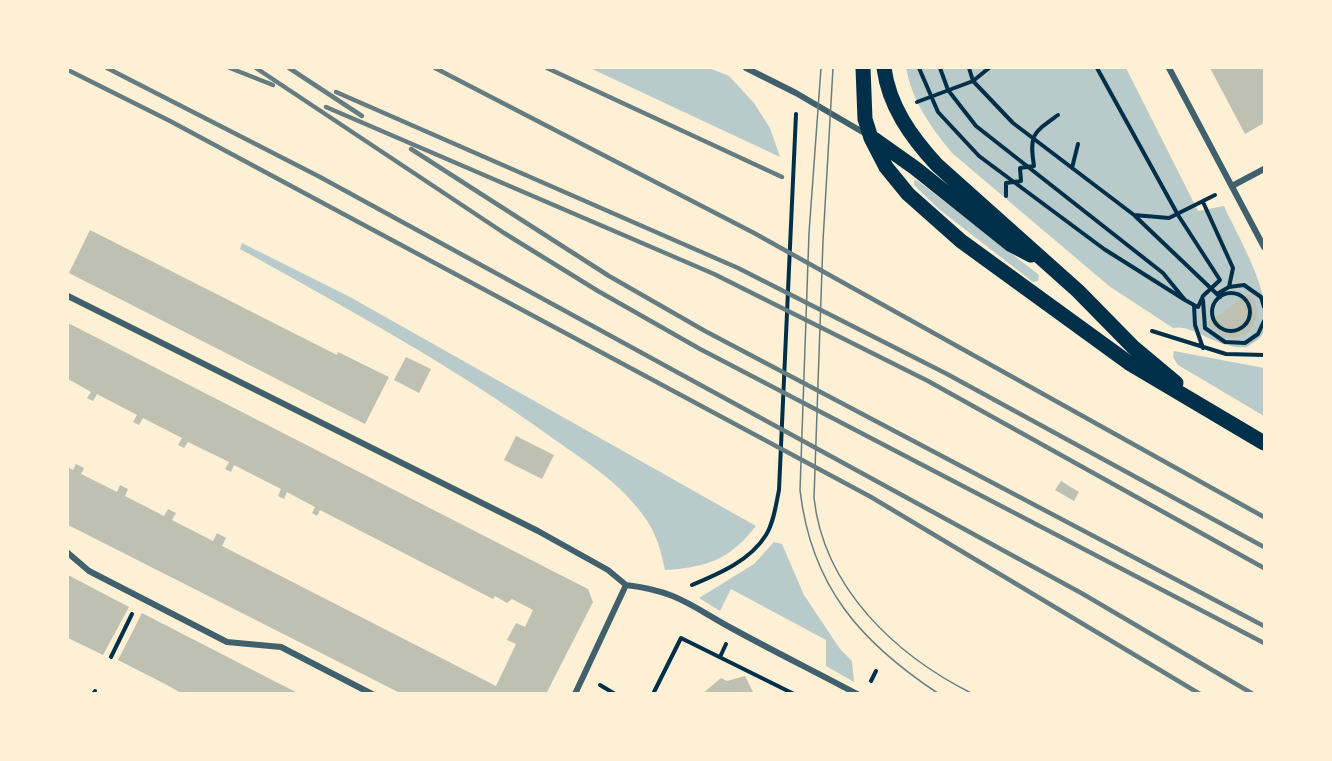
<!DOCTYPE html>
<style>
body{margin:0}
#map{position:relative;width:1332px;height:761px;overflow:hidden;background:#fdf0d5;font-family:"Sofia Sans Condensed",sans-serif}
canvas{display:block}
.frame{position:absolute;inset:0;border:69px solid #fdf0d5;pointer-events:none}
</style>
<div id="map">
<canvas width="1332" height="761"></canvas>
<div class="frame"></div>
</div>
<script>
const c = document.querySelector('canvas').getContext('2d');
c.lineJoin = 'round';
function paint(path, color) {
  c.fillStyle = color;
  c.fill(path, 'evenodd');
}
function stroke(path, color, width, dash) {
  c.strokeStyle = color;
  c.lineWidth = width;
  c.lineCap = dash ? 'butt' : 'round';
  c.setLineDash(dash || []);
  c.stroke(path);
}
paint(new Path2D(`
 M590,68h119l20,8 25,27 16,25 10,29z
 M906,68h220l72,143 26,-5c14,31 51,92 40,125 -2,7 -11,12 -17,16 -29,3 -55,-24 -74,-19l-64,-42 -157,-133c-21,-26 -40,-52 -46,-85z
 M914,180l4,1 121,94 -1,6 -5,1 -93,-72 -26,-25z
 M242,243l108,54 406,229c-27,34 -48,41 -91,44 -6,-28 -11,-43 -30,-65 -22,-27 -56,-48 -84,-68 -99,-72 -205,-129 -311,-188z
 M1174,351l90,17v48l-86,-51 -5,-8z
 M774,542l8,2 22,51 36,54 12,12 2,21 -28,-16v-26l-95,-51 -11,22 -21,-13 55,-34z`), '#b9caca');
paint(new Path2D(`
 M1210,68h54v55l-19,11z
 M90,230l247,125 1,-3 51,25 -24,47 -296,-151z
 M1249,293l7,10 1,13 -5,12 -9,7 -7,3 -12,-1 -17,-13z
 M68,323l520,266 5,13 -47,92h-144l-334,-169v-58l5,3 3,-6 8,4 -3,6 36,18 3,-7 8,4 -3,7 39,20 4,-7 8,4 -4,7 41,21 4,-8 9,5 -4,8 6,3 268,137 20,-42 -9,-4 9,-17 9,4 8,-17 -21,-11 -5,4 -12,-7 -2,3 -173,-89 -3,6 -5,-3 3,-6 -28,-15 -3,7 -6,-3 3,-7 -47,-24 -3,7 -6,-3 4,-7 -41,-20 -4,6 -6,-3 4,-7 -39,-20 -4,7 -6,-3 4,-7 -40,-21 -4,7 -6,-3 4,-6 -23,-13z
 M406,357l25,12 -12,24 -25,-13z
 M516,436l38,19 -12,24 -38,-19z
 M1061,481l18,11 -5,9 -19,-11z
 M68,575l61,32 -26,48 -35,-17z
 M142,613l136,70 22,11h-117l-18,-10 -47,-24z
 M745,676l9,18h-52l19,-16 6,3z`), '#bec0b2');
stroke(new Path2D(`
 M919,68l19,44 41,44 125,93 81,51
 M940,68l8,22 28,36 187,147 22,27 9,5
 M969,68l4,13 40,42 121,92 35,3 46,-23
 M1097,68l81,147 42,65 -17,16 -5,11 -4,-2
 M917,102l56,-21 16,-13
 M1072,168l6,-24
 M1006,196v-13l15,-2 -1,-13 14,-2c-5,-32 -1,-33 24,-51
 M1203,202l30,66 -4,19
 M1135,216l85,81
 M1212 312a19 19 0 1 1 38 0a19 19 0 1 1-38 0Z
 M1217,294l12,-7 15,-2 17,12 3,10
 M1203,300l2,28 20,14 20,1 13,-9 6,-13
 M1194,305l1,20 8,23
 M1152,331l74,23 38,1
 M692,585c26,-11 58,-24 74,-50 8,-13 10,-31 13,-45l17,-376
 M111,657l21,-43
 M720,657l6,-13
 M871,681l5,-10
 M600,685l15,9
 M93,694l2,-3
 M653,694l28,-56 113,56`), '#003049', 4);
stroke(new Path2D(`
 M746,68l50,25 70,41
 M1169,68l95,179
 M1232,186l32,-17
 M68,296l470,235 70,39 18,15
 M68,553l21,18 138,71 54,5 91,47
 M626,585c52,6 66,22 109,45 40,22 81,42 122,64
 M575,694l51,-109`), '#3f606c', 6);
stroke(new Path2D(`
 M863,68l2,51 6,19 15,29 22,27 53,47 168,122 135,80
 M884,68c5,38 27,69 53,97l141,126 55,56 43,36
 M874,139l41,29 95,76 21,11`), '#003049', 15);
stroke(new Path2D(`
 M821,68l-12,165 -9,257c11,96 60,152 139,204
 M833,68l-10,173 -9,257c10,90 81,157 159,196`), '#657d81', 1.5);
stroke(new Path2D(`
 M107,68l213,109 763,417 170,100
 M230,68l43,17
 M256,68l248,165 94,58 102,58 564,294
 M289,68l73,48
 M435,68l319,165 510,284
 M547,68l235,109
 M68,70l102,51 701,376 329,197
 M336,92l402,176 209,106 317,173
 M326,107l388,167 214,107 336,187
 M411,149l198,127 96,55 559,295`), '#657d81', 4.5);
</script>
